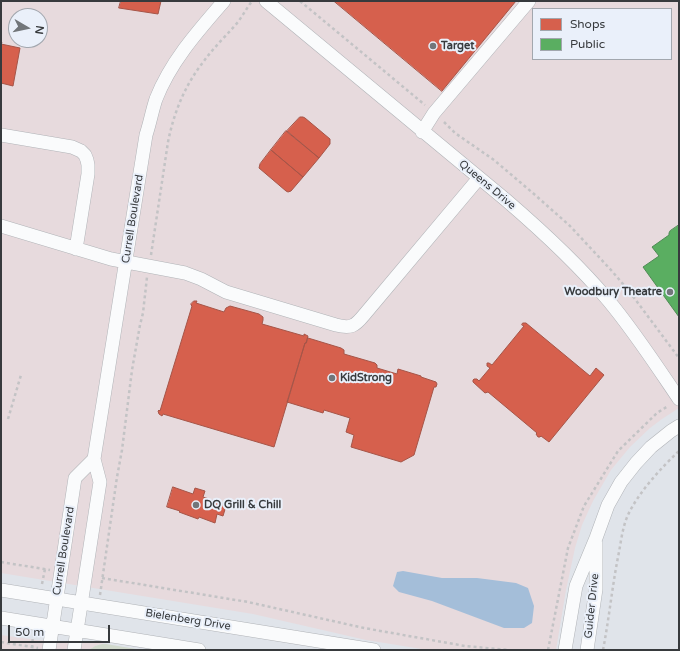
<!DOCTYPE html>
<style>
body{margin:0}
#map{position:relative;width:680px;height:651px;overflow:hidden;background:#e0e4ea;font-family:"Varela Round",sans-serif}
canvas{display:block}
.frame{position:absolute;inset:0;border:2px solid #373a3d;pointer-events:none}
.legend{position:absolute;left:532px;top:8px;width:140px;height:52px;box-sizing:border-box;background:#eaf0fa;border:1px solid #a2a7ae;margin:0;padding:5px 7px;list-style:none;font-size:12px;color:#373a3d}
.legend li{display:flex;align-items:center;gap:8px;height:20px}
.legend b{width:20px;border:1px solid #a2a7ae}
.north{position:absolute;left:8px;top:8px;width:40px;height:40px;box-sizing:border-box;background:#eaf0fa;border:1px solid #a2a7ae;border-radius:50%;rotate:99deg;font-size:11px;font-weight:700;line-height:16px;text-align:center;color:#373a3d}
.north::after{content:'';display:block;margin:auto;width:14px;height:18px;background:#72767a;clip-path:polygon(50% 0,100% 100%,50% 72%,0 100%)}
.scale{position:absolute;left:8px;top:625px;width:102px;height:18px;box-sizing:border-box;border:2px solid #373a3d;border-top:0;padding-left:5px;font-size:12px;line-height:14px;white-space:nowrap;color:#373a3d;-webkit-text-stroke:3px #eaf0fa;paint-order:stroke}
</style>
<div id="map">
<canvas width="680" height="651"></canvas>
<div class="frame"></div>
<ul class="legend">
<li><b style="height:11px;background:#d6604d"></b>Shops</li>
<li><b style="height:11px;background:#5aae61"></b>Public</li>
</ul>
<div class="north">N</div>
<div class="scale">50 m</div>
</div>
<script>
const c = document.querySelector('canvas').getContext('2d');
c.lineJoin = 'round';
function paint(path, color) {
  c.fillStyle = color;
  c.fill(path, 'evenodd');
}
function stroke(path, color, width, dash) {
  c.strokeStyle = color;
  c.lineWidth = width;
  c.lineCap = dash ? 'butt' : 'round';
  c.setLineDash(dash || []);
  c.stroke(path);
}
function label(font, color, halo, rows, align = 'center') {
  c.font = font + ' "Varela Round",sans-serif';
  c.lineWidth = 4;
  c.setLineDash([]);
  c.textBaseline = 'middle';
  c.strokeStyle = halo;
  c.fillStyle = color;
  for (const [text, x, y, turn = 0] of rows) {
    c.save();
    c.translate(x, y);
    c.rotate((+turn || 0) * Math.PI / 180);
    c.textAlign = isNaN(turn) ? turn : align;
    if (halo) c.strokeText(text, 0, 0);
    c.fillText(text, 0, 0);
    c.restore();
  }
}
paint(new Path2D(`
 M1,1h678v407l-17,11 -12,9 -20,19 -19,23 -18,31 -11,24 -7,23 -9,42 -10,60h-128l-62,-10 -113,-26 -252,-41zM533,9h138v50h-138zM16,16h24v24h-24z
 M1,635l35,5 64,3 6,1h-4l-5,1 -8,5h-88z`), '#e7dadd');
paint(new Path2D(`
 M102,644h4l36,6h-53l6,-4z`), '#d1d9cc');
paint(new Path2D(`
 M403,571l39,7h35l39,5 12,5 6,18 -2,17 -8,5h-20l-72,-27 -33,-9 -6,-6 4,-14z`), '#a4bed9');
const shops = new Path2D(`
 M121,1h40l-3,13 -39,-6z
 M334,1h182l-74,90z
 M1,41l1,1 -1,2 19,4 -7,38 -12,-3z
 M300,117h3l2,1 25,21v5l-11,14 -32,-27z
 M286,131l33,27 -16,19 -32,-27z
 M271,150l32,27 -12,14 -3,1 -2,-1 -27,-23 1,-4z
 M194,301h3l-1,2 28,9 2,-4 4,-2 29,8 4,3v3l-1,4 42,12v-2l4,2 -2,7h-1l-31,104 -111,-33 -1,2 -3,-2 -1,-3 1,-1 1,1 32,-105 -1,-1v-1z
 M523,323h3l64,53 6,-8 8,7 -55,67 -8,-6 -1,1h-2l-2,-3 1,-1 -49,-41 -3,1 -12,-11v-2l1,-1h3l2,2 11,-13 -3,-2v-3h2l3,2 32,-39 -2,-1z
 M308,338l33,10 3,2v4l31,9 2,2v3l20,6 1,-5 23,7v1l15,5 1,2 -1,3h-2l-20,68 -13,7 -50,-15 3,-12 -8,-3 4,-14 -26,-8 -1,3 -36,-11 18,-59h1z
 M173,487l20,7 2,-6 10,3 -2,6 19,6v1l4,2 -3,10 -6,-2 -2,9 -16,-6 -1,2 -19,-7 1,-1 -13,-4z`);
paint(shops, '#d6604d');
stroke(shops, '#a65548', 1);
const public = new Path2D(`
 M679,225v92l-36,-50 16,-11 -7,-9 17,-12v-2l1,-2z`);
paint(public, '#5aae61');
stroke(public, '#508b56', 1);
const minor = new Path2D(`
 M266,1l240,199c36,31 71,63 102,100 26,31 48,65 71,99
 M422,132l12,-19 95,-112
 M1,135l71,12 9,4 4,4 2,5 1,5v9l-12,75
 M1,226l110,33 74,14 16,6 25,13 110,33c15,4 19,1 28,-10l115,-137
 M1,590l373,60
 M1,618l198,32
 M49,650l26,-172 19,-19
 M74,650l26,-168 -6,-23 52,-324c4,-12 6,-24 10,-36 15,-38 42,-68 68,-98
 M565,650l11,-64 20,-48 12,-33 13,-23 15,-19 15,-16 20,-16 8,-5
 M587,650l9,-61v-45`);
stroke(minor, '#b0b3b7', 14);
stroke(new Path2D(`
 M300,1l125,104
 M444,122l11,11 39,27 40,34 36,32 41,44 18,21 50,67
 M151,255l17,-113c6,-30 17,-57 36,-81 10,-14 23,-26 34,-39 5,-7 9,-14 14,-21
 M8,419l13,-44
 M1,562l49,8
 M102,578l146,24 116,26 101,18 43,4
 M42,584l3,-15
 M100,595l17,-118 5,-27 10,-80 8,-45 3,-12 4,-36
 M1,642l37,6
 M32,648l1,-12
 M548,650l20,-102 16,-42 34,-55 39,-38 11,-7
 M603,650c6,-31 9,-62 15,-93 3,-14 4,-29 10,-42 10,-22 33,-47 51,-64`), '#c3c3c5', 2.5, [3, 3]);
stroke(minor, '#fafbfc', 13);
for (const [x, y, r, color] of [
 [433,46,4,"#72767a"],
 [670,292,4,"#72767a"],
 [332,378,4,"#72767a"],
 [196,505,4,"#72767a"]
]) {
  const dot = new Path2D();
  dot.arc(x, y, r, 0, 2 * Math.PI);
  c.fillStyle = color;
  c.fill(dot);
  stroke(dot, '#eaf0fa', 1.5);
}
label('bold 11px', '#373a3d', '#eaf0fa', [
 ["Target",441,46],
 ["Woodbury Theatre",662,292,"right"],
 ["KidStrong",340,378],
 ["DQ Grill & Chill",204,505]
], 'left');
label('11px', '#373a3d', '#eaf0fa', [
 ["Queens Drive",487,185,40],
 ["Currell Boulevard",133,219,-81],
 ["Currell Boulevard",64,551,-81],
 ["Guider Drive",592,606,-84],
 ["Bielenberg Drive",188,620,9]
]);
</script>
